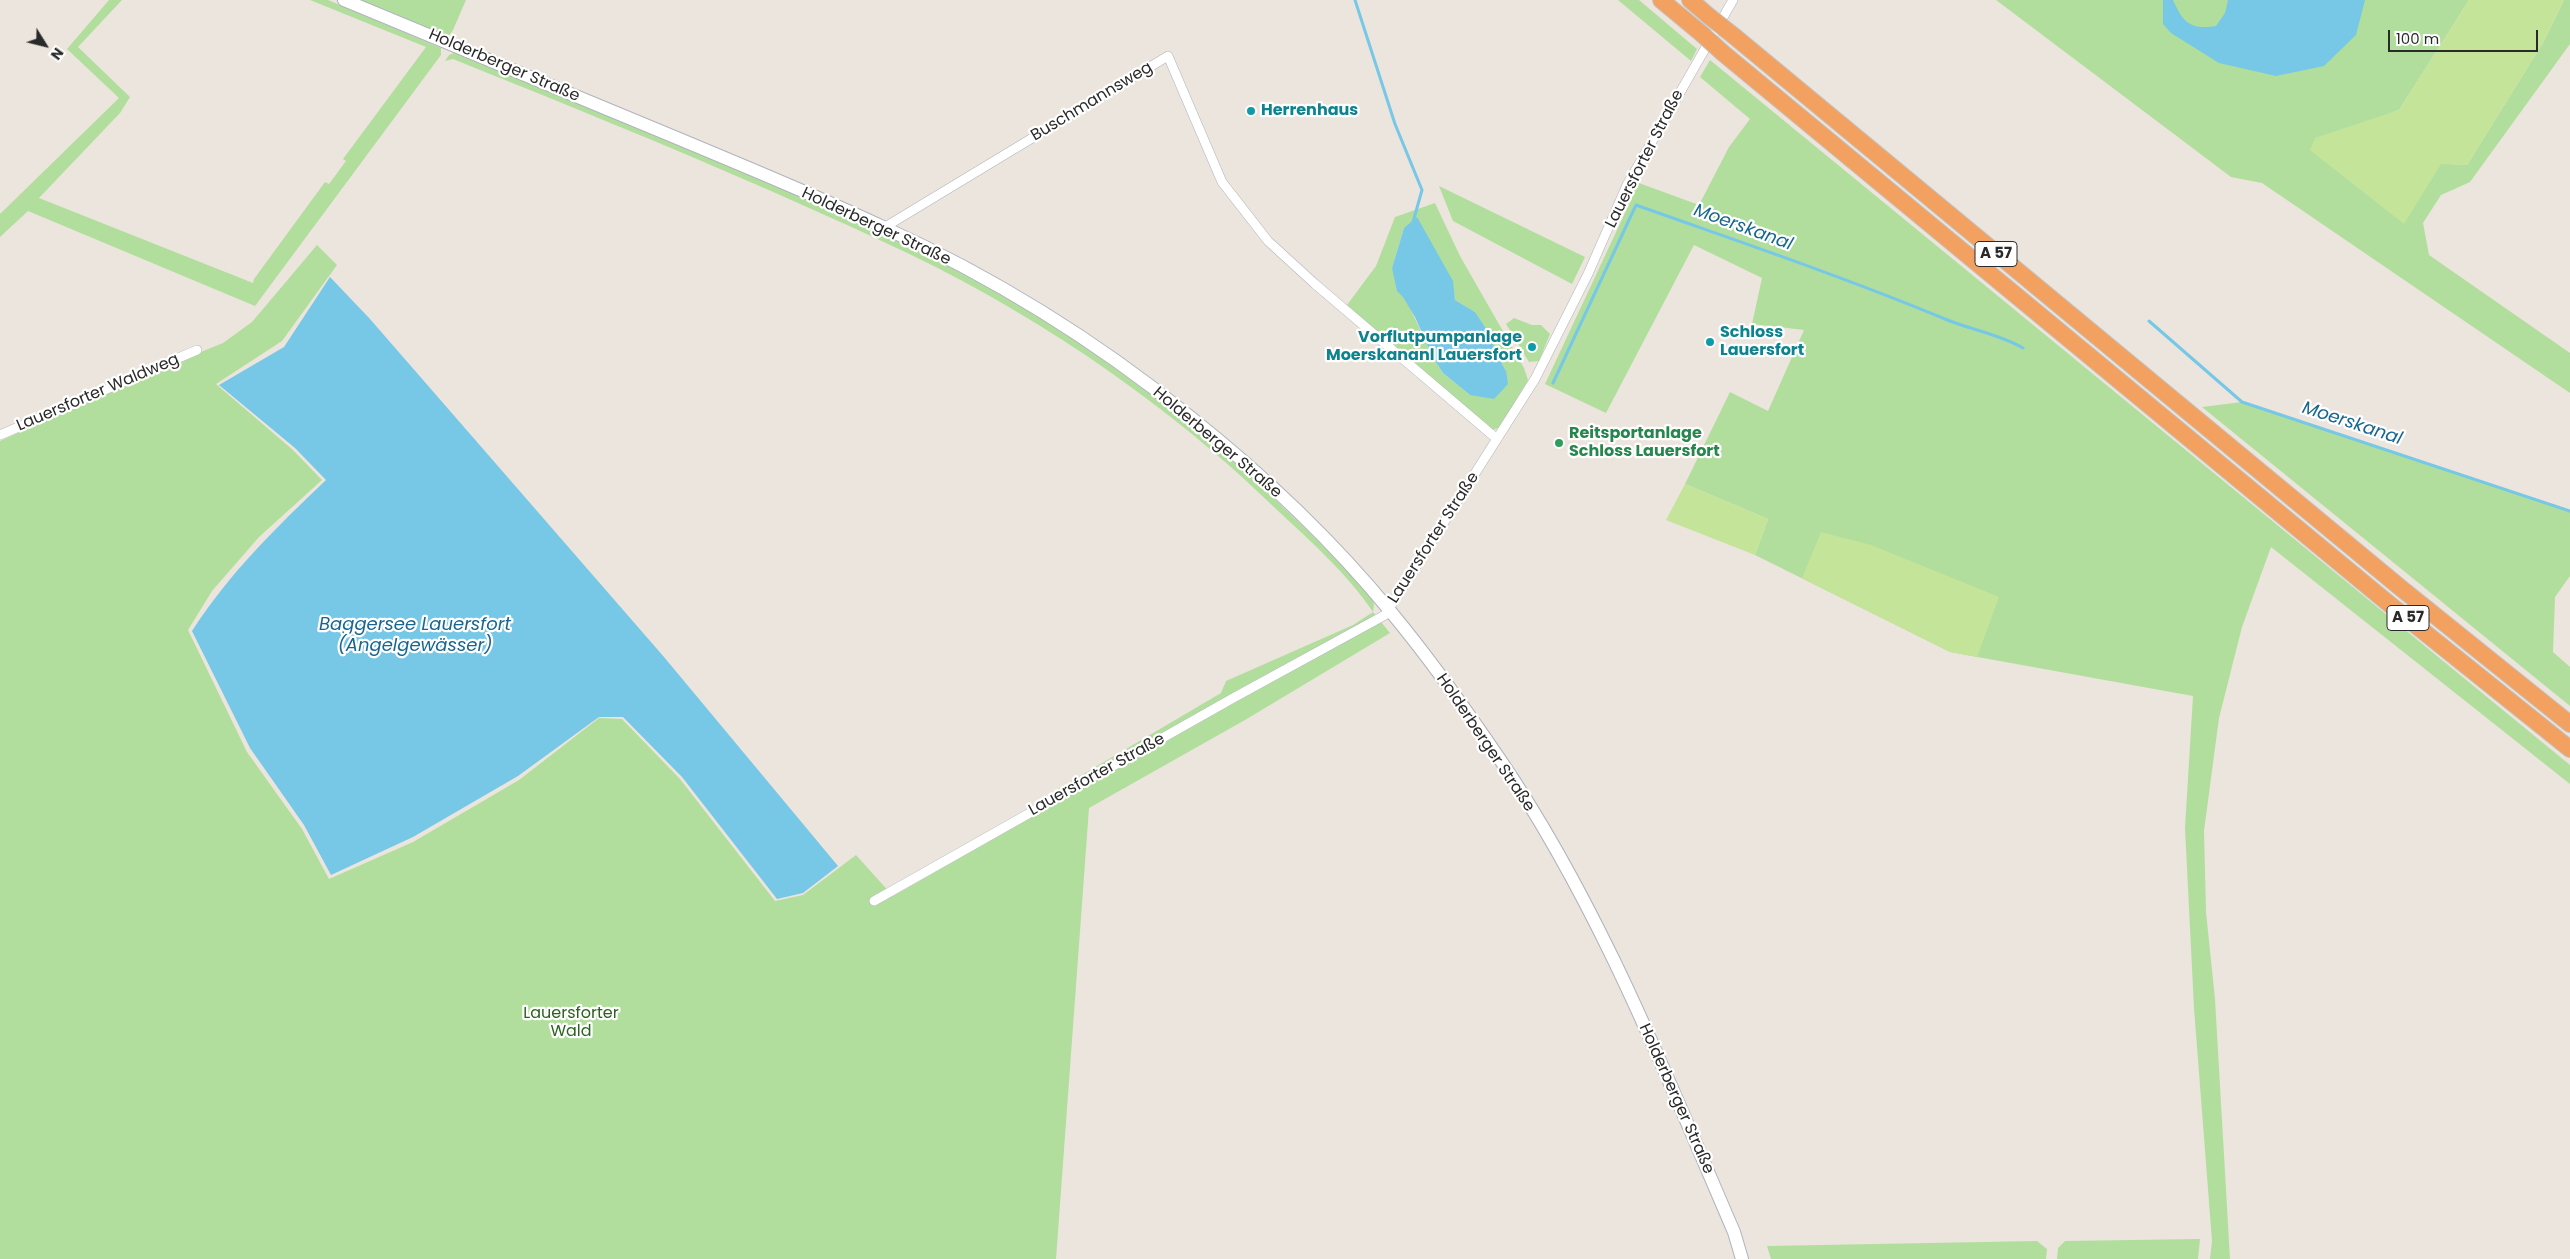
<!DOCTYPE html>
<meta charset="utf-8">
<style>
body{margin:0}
#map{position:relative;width:2570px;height:1259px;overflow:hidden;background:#ebe5dd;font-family:Poppins,sans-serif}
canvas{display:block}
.north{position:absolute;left:20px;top:20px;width:50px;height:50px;-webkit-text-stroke:4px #fff;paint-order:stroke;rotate:126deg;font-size:14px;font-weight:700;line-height:20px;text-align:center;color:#2a2a2a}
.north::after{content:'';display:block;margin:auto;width:18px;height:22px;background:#2a2a2a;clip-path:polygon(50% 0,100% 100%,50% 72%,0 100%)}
.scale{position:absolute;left:2388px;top:30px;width:150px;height:22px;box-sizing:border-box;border:2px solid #2a2a2a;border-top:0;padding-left:6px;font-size:15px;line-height:18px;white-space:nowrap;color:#2a2a2a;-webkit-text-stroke:4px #fff;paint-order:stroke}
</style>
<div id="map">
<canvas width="2570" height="1259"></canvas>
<div class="north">N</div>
<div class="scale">100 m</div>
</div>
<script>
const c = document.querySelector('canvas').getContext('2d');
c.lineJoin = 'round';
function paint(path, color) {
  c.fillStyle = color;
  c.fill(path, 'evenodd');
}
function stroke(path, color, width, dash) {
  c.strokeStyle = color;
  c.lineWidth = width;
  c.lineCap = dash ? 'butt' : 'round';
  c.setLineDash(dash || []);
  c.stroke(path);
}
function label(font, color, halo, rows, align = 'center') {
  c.font = font + ' Poppins,sans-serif';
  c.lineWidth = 4.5;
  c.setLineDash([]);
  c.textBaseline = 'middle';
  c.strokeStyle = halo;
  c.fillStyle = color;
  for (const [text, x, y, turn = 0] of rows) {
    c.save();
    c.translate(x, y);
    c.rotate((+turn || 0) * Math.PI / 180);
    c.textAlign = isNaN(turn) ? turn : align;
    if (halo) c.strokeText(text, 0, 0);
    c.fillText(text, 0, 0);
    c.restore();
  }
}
paint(new Path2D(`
 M109,0h13l-44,47 52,50 -10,16 -81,85 214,85 1,-4 71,-97 4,2 17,-23 -3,-2 83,-112 -116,-47h18l113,48v7l-186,251 -227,-95 -28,26v-23l119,-116 -52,-49z
 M358,0h108l-13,30 -5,7z
 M1618,0h21l58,49 -6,12z
 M1996,0h473l-70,110 -6,2 58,52 16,1 77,-124 20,-41h6v44l-100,138 -29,13 -18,28 6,32 141,98v40l-308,-210 -31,-6z
 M454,53h5c82,34 163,68 244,101 121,50 243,103 353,174 118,76 219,165 315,268l3,8 -1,8 17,21 -145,87 -156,88 -33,451h-1056v-818l147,-67 76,-31 29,-21 65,-77 20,20 -55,76 -66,43 77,66 29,30 -63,57 -47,54 -24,39 59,122 55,77 27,50 84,-37 106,-62 80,-62 23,1 58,60 95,122 28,-6 53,-40 37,41 162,-92 -2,-12 168,-99 5,-12 127,-56 20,-13c-26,-39 -63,-71 -97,-103 -86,-84 -184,-155 -288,-214 -70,-40 -144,-71 -217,-104 -105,-46 -211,-89 -318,-132l-8,2 4,-6z
 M1710,60l860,705v19l-299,-237 -29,80 -23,91 -15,113 2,81 9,87 15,260h-20l2,-18 -18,-233 -9,-180 8,-132 -243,-44 -195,-97 13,-36 -83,-35 45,-92 38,19 36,-81 -52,-6 10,-46 -68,-33 -88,168 -61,-29 94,-201 60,22 30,-58 21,-28 -50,-42z
 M1439,186l146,71 -13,27 -119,-63z
 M1435,203l25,53 64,112 4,12 -28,47 -7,3 -146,-125 29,-39 19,-49zM1404,228c27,23 47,34 51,72l20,12 31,59 -36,24 -27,-22 -11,-17 -40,-88z
 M1514,318l18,7h9l9,9 -11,27 -10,1 -23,-38z
 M2242,402l328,109v65l-15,21 -2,55 17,15v39l-368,-299z
 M2200,1239l-2,20h-141l1,-11 7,-7z
 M2037,1241l10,8 -1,10h-275l-4,-13z`), '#b2de9d');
paint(new Path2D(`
 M2469,0h95l-20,41 -77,124 -26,-1 -37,60 -94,-74 5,-12 84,-28z
 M1685,484l83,35 -13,36 -89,-35z
 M1821,532l50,13 128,52 -22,60 -27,-5 -148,-74z`), '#c4e499');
paint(new Path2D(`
 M2163,0h10c10,23 18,30 43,26l9,-13 3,-13h137l-9,35 -32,31 -48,10 -57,-13 -48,-30 -8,-9z
 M1417,217l36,64 2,19 20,12 17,26 3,13 11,20 2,13 -14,15 -24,-4 -27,-22 -11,-17 -17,-39 -12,-20 -6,-6 -5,-23 12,-40z
 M330,277l40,42 294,338 174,209 -35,27 -26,6 -95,-122 -59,-60h-24l-81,59 -105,61 -82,38 -27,-50 -54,-77 -58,-117c40,-61 82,-101 134,-151l-31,-32 -76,-63 65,-38z`), '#77c7e6');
stroke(new Path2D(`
 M1355,0l40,124 27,66 -9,32
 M2149,321l93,81 328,109
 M1553,383l83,-178c104,37 208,72 309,114 26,11 54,15 78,29`), '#77c7e6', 3);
const minor = new Path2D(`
 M885,227l283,-171 54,126 46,59 47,43 182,155
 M0,435l197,-85
 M874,901l361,-204 150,-82 150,-236 53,-105 39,-89 106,-185`);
const secondary = new Path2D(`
 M344,0c111,46 222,92 333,138 69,29 138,57 206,89 108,49 213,114 306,189 73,58 143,124 202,196 39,47 76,99 110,149 97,142 165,314 233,471l8,27`);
const motorway = new Path2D(`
 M1661,0l41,34
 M1690,0l20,17
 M1734,36l668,553 168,135
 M1723,53l665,550 182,146`);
stroke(minor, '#b0b3bd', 10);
stroke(secondary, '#b0b3bd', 14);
stroke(motorway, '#c3c3c3', 18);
stroke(minor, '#fff', 9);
stroke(secondary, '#fff', 12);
stroke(motorway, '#f3a160', 16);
const motorwayBridge = new Path2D(`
 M1710,17l24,19
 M1702,34l21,19`);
stroke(motorwayBridge, '#c3c3c3', 18, []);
stroke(motorwayBridge, '#f3a160', 16);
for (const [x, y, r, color] of [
 [1251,111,5,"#0f9aa8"],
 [1710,342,5,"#0f9aa8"],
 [1532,347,5,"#0f9aa8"],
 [1559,443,5,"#2e9e5b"]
]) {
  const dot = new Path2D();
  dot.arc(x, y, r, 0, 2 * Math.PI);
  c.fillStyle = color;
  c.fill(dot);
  stroke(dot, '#fff', 2);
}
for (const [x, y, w] of [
 [1996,254,42],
 [2408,618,42]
]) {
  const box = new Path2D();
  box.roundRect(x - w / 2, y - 12.5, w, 25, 4);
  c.fillStyle = '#fff';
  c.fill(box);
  stroke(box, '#2a2a2a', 1);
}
label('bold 15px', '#2a2a2a', null, [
 ["A 57",1996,254],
 ["A 57",2408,618]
]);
label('16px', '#2a2a2a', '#fff', [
 ["Holderberger Straße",504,66,23],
 ["Buschmannsweg",1092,102,-31],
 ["Lauersforter Straße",1645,159,-63],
 ["Holderberger Straße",876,227,25],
 ["Lauersforter Waldweg",98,393,-23],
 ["Holderberger Straße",1217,443,40],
 ["Lauersforter Straße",1434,538,-57],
 ["Holderberger Straße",1485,743,56],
 ["Lauersforter Straße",1097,775,-29],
 ["Holderberger Straße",1676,1099,66]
]);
label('bold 16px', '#0d838f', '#fff', [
 ["Herrenhaus",1261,111],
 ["Schloss",1720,333],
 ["Lauersfort",1720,351],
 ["Vorflutpumpanlage",1522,338,"right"],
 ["Moerskananl Lauersfort",1522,356,"right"]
], 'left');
label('bold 16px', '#27864d', '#fff', [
 ["Reitsportanlage",1569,434],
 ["Schloss Lauersfort",1569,452]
], 'left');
label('16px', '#2c621f', '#fff', [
 ["Lauersforter",571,1014],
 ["Wald",571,1032]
]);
label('italic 18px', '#176691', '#fff', [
 ["Moerskanal",1743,228,20],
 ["Moerskanal",2352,424,18],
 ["Baggersee Lauersfort",415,625],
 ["(Angelgewässer)",415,646]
]);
</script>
